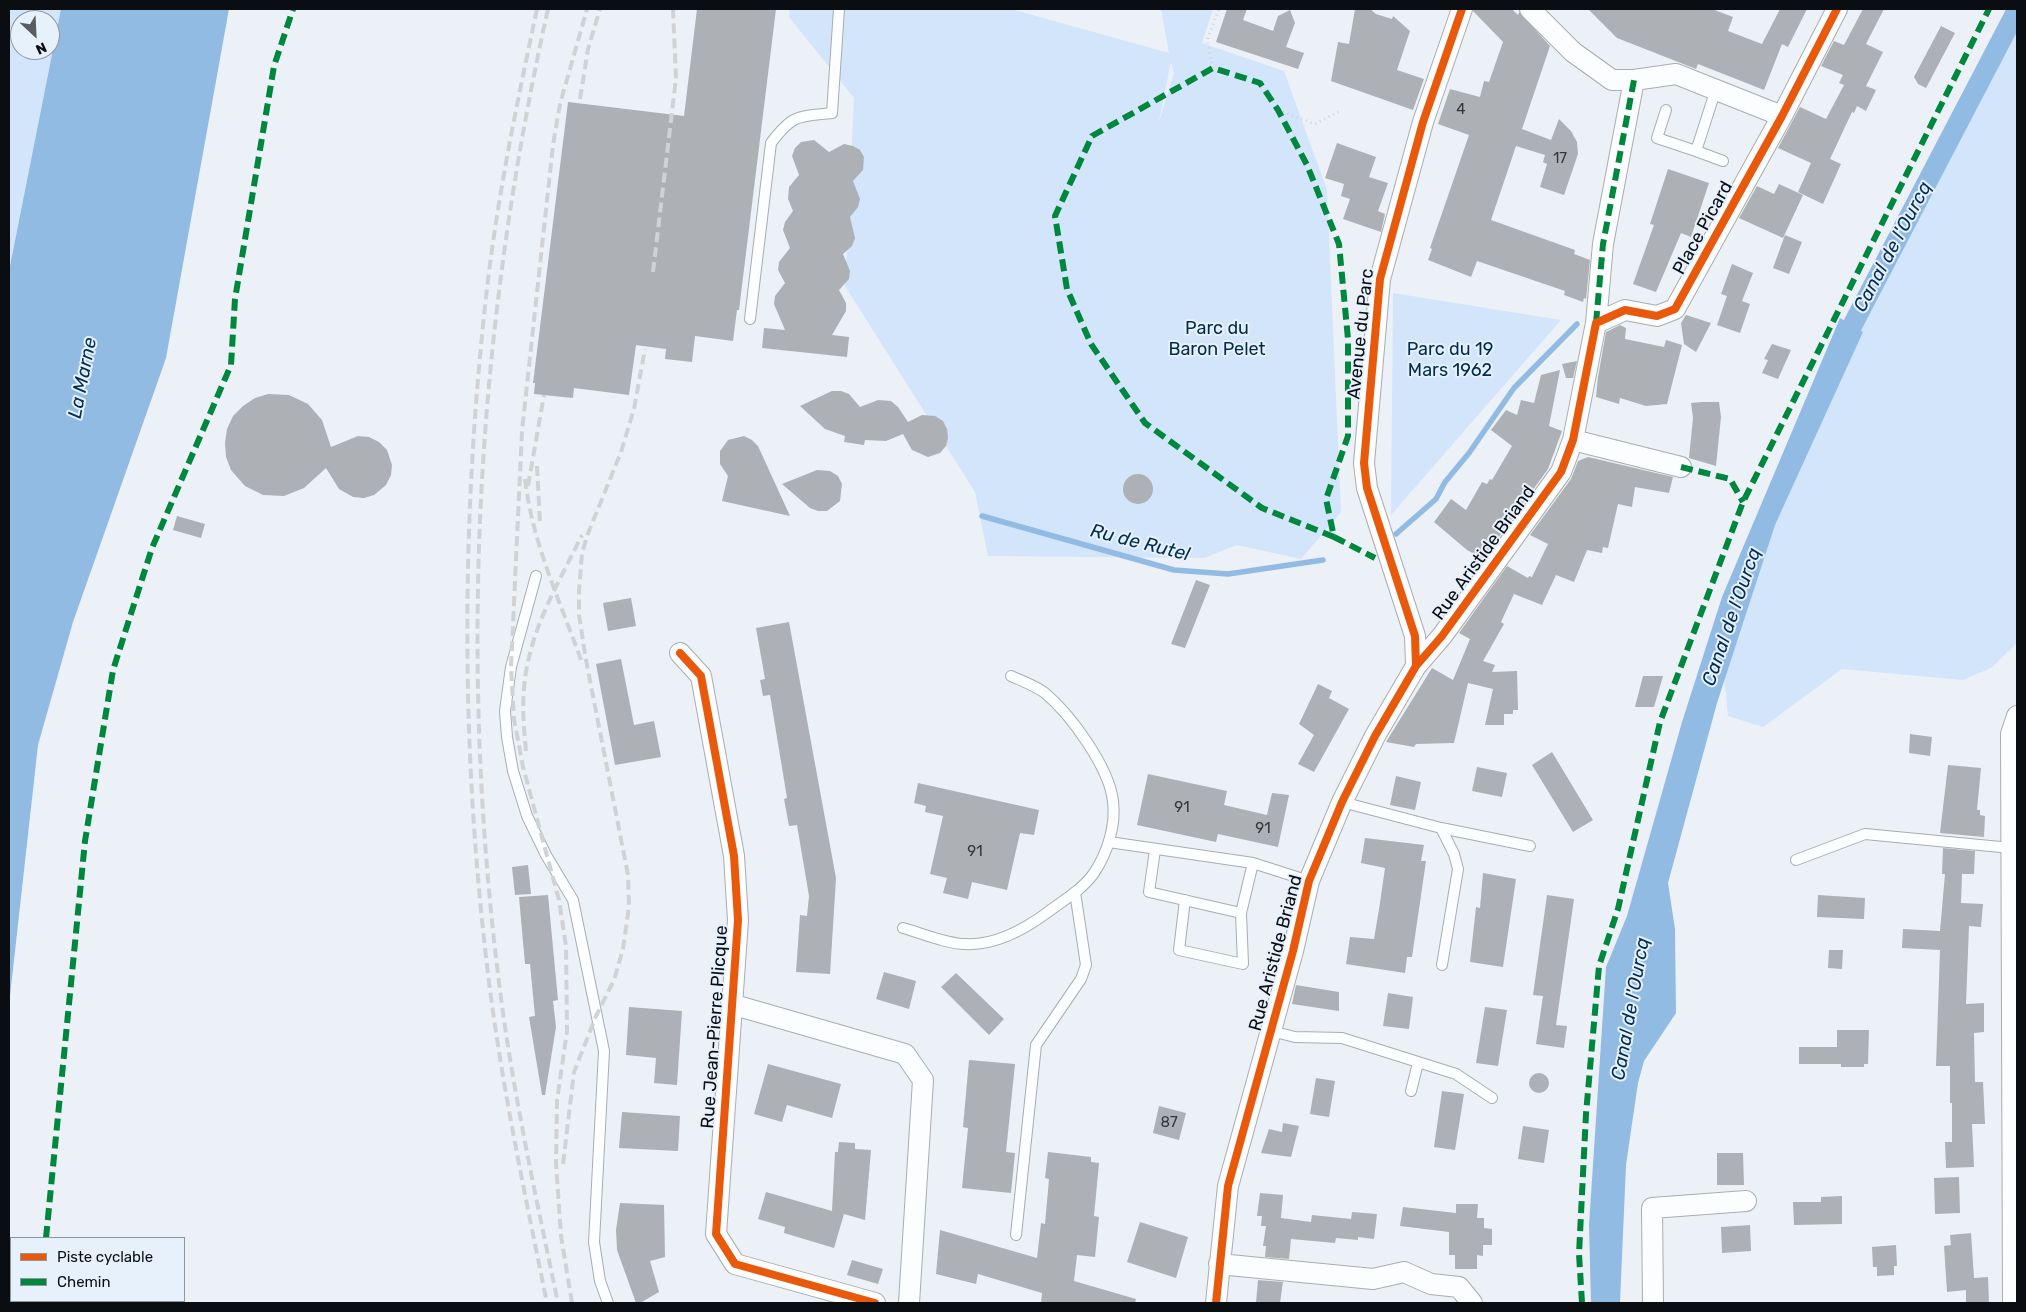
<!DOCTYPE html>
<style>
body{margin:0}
#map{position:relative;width:2026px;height:1312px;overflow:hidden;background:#ecf1f7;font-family:Rubik,sans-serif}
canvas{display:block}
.frame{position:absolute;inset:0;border:10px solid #0a0d11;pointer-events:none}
.legend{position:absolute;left:10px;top:1237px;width:175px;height:65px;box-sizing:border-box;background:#e7f1fc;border:1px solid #8f969e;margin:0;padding:6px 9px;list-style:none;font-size:15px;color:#0a0d11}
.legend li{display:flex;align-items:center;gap:10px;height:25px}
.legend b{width:25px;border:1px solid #8f969e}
.north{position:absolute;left:10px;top:10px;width:50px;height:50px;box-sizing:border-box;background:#e7f1fc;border:1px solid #8f969e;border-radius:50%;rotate:155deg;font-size:14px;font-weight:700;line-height:20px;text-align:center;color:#0a0d11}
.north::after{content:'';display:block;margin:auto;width:18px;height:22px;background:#595d62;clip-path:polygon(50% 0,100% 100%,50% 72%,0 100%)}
</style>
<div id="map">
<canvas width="2026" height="1312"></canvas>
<div class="frame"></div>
<ul class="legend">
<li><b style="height:6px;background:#e8590c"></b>Piste cyclable</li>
<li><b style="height:6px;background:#00873e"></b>Chemin</li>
</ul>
<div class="north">N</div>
</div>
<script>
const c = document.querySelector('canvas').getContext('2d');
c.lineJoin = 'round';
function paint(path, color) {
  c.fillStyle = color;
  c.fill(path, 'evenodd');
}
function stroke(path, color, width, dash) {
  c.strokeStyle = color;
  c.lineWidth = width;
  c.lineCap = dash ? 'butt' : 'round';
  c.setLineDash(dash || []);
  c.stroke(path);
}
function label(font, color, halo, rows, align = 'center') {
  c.font = font + ' Rubik,sans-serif';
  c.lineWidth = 4;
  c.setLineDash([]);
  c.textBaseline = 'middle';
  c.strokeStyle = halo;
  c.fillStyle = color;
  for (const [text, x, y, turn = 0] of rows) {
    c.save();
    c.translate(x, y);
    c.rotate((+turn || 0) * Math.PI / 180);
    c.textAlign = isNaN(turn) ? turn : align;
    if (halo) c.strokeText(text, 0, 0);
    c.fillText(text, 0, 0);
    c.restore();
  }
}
paint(new Path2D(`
 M9,9h52l-52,262zM20,20h30v30h-30z
 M790,9h221l158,44 -8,-44h52l-11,34 82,28 43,119 14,322 -40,47 -64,-14 -33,13 -216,-2 -13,-64 -130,-206 9,-188 -65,-81zM1171,62l3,11 -15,49v-1z
 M2015,9h2v634l-26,25 -28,12 -121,-11 -79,58 -35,-11 -6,-62 98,-247 155,-336z
 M1393,293l168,27 -170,195z`), '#d2e5fa');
paint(new Path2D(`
 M61,9h168l-63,349 -93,264 -35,123 -29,260v-734z
 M1840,318l23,14 -88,193 -58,178 -49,180 7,46 1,84 -32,48 -6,22 -12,82 -6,138h-29l-2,-78 17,-258 21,-51 55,-194 40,-125z`), '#92bbe4');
stroke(new Path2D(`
 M982,516l192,54 54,4 95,-14
 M1396,534l40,-35 9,-17 24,-29 45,-65 63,-64`), '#92bbe4', 5.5);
stroke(new Path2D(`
 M1840,349l177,-339`), '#92bbe4', 20);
paint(new Path2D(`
 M697,9h79l-37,301h-2l-4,31 -38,-5 -3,26 -27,-3 1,-10 -30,-4 -7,50 -55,-7 -1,10 -39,-4 1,-11h-2l35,-281 116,14z
 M1227,9h20l-4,11 30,11 5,-15 12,-6 5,13 -9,24 18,6 -6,16 -82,-27z
 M1355,9h15l6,5 16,5 1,-3 17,15 -13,39 27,9 -11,31 -82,-29 7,-39 11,2z
 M1474,9h38l6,6 1,-3 31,34 -28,83 29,11 8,-21 12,12 6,11 1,12 -14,41 -24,-8 7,-23 -4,-2 2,-7 -29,-9 -25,74 84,30 -1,4 16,6 -4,39 -2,-1 -1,4 -19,-7 1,-4 -88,-30 -6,16 -43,-17 4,-11 -2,-1 39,-113 -31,-11 12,-35 30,8 4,-16 5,1 14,-40 -30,-31z
 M1588,9h124l21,8 -5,14 34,13 18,-35h27l-19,38 -6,-3 -18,46 -66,-26 -2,5 -79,-31z
 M1863,9h21l-18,35 17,8 -17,34 10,4 -10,21 -9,-5 -3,7 -2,-1 -22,47 11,5 -18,40 -25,-12 13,-29 -33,-15 22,-41 26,12 18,-34 -5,-2 4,-8 -22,-9 13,-25 10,4z
 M1941,26l14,7 -29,55 -8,-4 -4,-7z
 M814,140l15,12 15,-8 9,2 7,4 4,7 -1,13 -10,11 7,18 -2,8 -8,10 5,21 -3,8 -9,8 7,17 -1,8 -10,11 7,13v8l-14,24 17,2 -2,20 -85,-9 2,-20 21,2 -11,-26 1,-8 10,-13 -7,-13 1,-8 11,-14 -7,-18 2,-8 8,-11 -5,-12 1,-12 10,-12 -7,-19 3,-8 6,-6z
 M1337,143l39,14 -7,20 19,6 -10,28 7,3 -4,18 -38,-13 7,-20 -9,-3 3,-12 -19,-6z
 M1668,169l41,14 -18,54 -10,-4 -25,59 -23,-8 21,-59 -4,-1z
 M1779,184l24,11 -20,43 -44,-20 18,-32 17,8z
 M1785,235l17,7 -13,32 -16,-6z
 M1732,264l21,9 -11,28 8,3 -10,29 -23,-8 10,-29 -6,-2z
 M1686,315l25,8 -15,29 -12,-8 -3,-21z
 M1620,325l6,3 -1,11 39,8 2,-7 16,5 -15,59 -21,2 -26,-8 -1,6 -23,-7 2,-20 8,-45z
 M1772,344l19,6 -13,29 -16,-6 6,-13 -4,-1z
 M1577,361l-4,17h-7l-4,-14z
 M1560,370l-11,56 13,5 -14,38 -65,90 -16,-9 -33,-28 17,-23 15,11 16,-28 5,2 3,-5 2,1 20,-34 -21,-16 15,-20 11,5 4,-15 13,3 7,-28z
 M832,391h9l8,3 11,13 18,-7 13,1 7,6 10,15 14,-7 13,1 8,5 4,8 1,9 -2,8 -6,7 -12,4 -16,-7 -9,-16 -17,7 -21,-1 -1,5 -20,-3 1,-6 -20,-7 -25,-23z
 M268,394l21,1 19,9 14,16 9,27 27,-11 11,1 10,5 8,8 5,15 -1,10 -5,10 -12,10 -10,3 -11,-1 -14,-8 -13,-21 -22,20 -20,8 -21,-1 -18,-9 -14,-16 -5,-13 -1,-14 2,-14 6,-13 10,-10 12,-8z
 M1702,402h17l2,15 -5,49 -27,-8 4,-40 -2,-15z
 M744,436l8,4 6,6 32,70 -68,-15 6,-25 -8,-12v-13l8,-11z
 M1588,457l85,20 -4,16 -34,-6 -3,20 -14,-3 -10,44 -5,-1 -1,6 -15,-3 -13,32 -18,-7 -14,30 -28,-11 -13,28 3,2 -21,37 12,4 -3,7 25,-1 1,39h-5v4h-9v11h-19l8,-36 -25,-6 -14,60 -38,1 -2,3 -28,-5 46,-74 21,12 17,-41 -11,-6 48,-67 21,12 1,-2 3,1 16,-33 -18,-9 41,-56 7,-18z
 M817,470l13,1 8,5 4,8 -2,17 -13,10h-9l-8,-3 -28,-24z
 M1123 489a15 15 0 1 1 30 0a15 15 0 1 1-30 0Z
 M177,516l28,8 -4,14 -28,-8z
 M1196,580l14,5 -25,63 -14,-4z
 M631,598l5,28 -28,5 -5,-28z
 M789,622l47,256 -6,96 -34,-2 4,-57 7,1 2,-20 -12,-71 -8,1 -5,-27 3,-1 -17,-103 -7,1 -3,-16 5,-1 -9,-51z
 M621,659l13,66 20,-4 7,36 -46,8 -19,-101z
 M1643,676h20l-9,31h-19z
 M1318,684l14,7 -3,7 20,11 -35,63 -16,-8 16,-29 -15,-11z
 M1910,734l22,3 -2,19 -21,-3z
 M1552,752l41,68 -20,12 -41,-67z
 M1948,765l33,3 -4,42h3v5l5,1 -1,21 -44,-4z
 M1477,767l30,6 -5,24 -30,-6z
 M1148,774l79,17 -3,14 43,10 5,-22 17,2 -11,52 -60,-13 -2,8 -79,-17z
 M1396,776l25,6 -6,28 -25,-5z
 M918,783l121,27 -5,25 -14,-2 -13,57 -35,-8 -4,17 -25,-6 4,-15 -17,-4 13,-58 -18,-4 1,-6 -12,-3z
 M1365,838l59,7 -3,16h5l-14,96h-5l-2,16 -59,-9 4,-27 24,2 6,-36 5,-35 -24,-5z
 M1943,848l32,3 -1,23h-12l-1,29 22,1 -2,23 -12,-1 -3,78 18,-1v29l-10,1 1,49h8l2,42h-13l2,43 -28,1 -1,-26h7v-39h-2v-37h-14l4,-116 -38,-2 1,-19 37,2 5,-57h-3z
 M528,865l3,29 -16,1 -3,-28z
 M1483,873l33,6 -13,88 -33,-5 6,-55 4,1z
 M548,895l10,105 -5,1 3,26 -11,68h-3l-13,-78 6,-1 -5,-52h-5l-6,-67z
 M1547,895l27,4 -18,126 11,1 -3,22 -28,-4 7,-48 -10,-1z
 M1818,895l47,3 -1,21 -47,-2z
 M1829,950h14l-1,19 -14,-1z
 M884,972l32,9 -7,28 -33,-10z
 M956,973l48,46 -15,16 -48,-48z
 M1296,985l43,7v19l-47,-7z
 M1388,993l25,4 -4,32 -26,-3z
 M629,1007l53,4 -5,74 -23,-2 2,-25 -30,-3z
 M1485,1007l22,3 -9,56 -22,-3z
 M1837,1030h32l-1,34h-4v3h-23v-3h-42v-17h38z
 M969,1060l46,4 -9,88 9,1 -4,40 -49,-5 6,-60 -5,-1z
 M768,1064l73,20 -9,34 -45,-13 -5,17 -28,-8z
 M1529 1083a10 10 0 1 1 20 0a10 10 0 1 1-20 0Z
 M1316,1078l19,3 -6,36 -19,-3z
 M1442,1091l22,3 -9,56 -21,-3z
 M1159,1106l27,7 -7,27 -26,-7z
 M622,1112l58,4 -2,35 -59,-3z
 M1283,1123l16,3 -8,31 -30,-4 8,-24 13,3z
 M1523,1126l26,4 -5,33 -26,-4z
 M839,1142l16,1v6l16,1 -6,70 -21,-6 -10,34 -50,-15 1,-6 -27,-8 8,-27 66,19 3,-59h3z
 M1048,1152l43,5v5l8,1 -5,53 5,1 -4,40 -18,-2 -3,26 62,18 -1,4h-94l1,-10 -64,-19 -2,10 -40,-10 4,-44 97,28 4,-35 4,1 4,-45 -4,-1z
 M1717,1153h26l1,32h-27z
 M1959,1177l1,36 -25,1 -1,-36z
 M1260,1193l23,2 -2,23 30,4 1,-7 39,4 1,-7 25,2 -3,25 -16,-2v3l-22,-2 -1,5 -44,-4 -2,20 -24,-2 1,-11h-3l3,-20h-5l1,-10h-5z
 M1842,1196v28l-48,1 -1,-23h28v-5z
 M620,1203l44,2 1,52 -15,4 9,31 -19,11h-4l-19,-53 -1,-20z
 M1456,1204h22l-1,14h7v10l8,1v16h-9v11l-6,-1v14h-22v-14h-6v-23l-49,-6 3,-19 53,6z
 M1140,1222l48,15 -12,41 -49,-16z
 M1750,1225l1,26 -29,2 -1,-26z
 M1971,1233l3,45 14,-1 1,26h-23v-13l-19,2 -3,-46 7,-1 -1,-10z
 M1896,1245l1,21h-3v9l-17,1v-9h-4l-1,-20z
 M852,1260l31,9 -5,15 -31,-9z
 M1258,1280l25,2 -3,21h-24z`), '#adb1b5');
const lane = new Path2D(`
 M1666,110l-9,28 39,13 20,-62
 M1696,151l27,10
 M750,319l21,-176c22,-29 26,-26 61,-30l7,-104
 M536,576l-25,91 -6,44 2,26 6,34 14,45 19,39 27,45 31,151 -10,191 6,39 8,22
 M1342,802l99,26 89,18
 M1441,828l13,26 4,15 -16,96
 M1109,842l144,21 56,18
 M1155,850l-6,42 92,21 12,-50
 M1796,860l69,-26 146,14
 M1185,900l-6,50 64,14 -2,-51
 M903,928c18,5 44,16 62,16 30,2 60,-15 83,-32 16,-12 35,-23 46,-39 14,-21 22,-48 19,-72 -4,-34 -42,-86 -68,-108 -9,-7 -23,-12 -34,-17
 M1271,1031l24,6 47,1 114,36 36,24
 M1411,1091l7,-28
 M1016,1235l20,-190 45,-66 5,-14 -11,-73`);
const street = new Path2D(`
 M1530,9l43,43 39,28h22l42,-6 106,42
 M1596,323l7,-79 31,-164
 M1573,440l108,27
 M680,653l21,23 33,180 4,64 -22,314 19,30 140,39
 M1416,666l-1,-30 -48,-148 -3,-25 16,-184 43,-157 39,-113
 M731,1004l174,50 18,26 -14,223
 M1219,1264l154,15 31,-7 27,12 28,3 13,16
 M1216,1303l12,-117 65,-235 16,-70 33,-79 33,-66 41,-70 26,-30 119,-164 12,-32 23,-117 29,-13 32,6 18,-7 107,-193 55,-107
 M1653,1303l-1,-95 94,-7
 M2013,1303l-2,-569 6,-18`);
stroke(lane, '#a9adb2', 12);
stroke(street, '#a9adb2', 22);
stroke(new Path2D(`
 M1213,68l-6,-28 12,-31
 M1278,110l37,14 27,-14`), '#d1d2d4', 3, [1, 4]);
stroke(lane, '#fcfdfe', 10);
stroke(street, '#fcfdfe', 20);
stroke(new Path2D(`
 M537,9c-19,89 -38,180 -49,271 -26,222 -28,446 -3,668 13,120 38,237 62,355
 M548,9c-74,332 -91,667 -45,1004 14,98 35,194 55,290
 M580,99l8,-50 12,-40
 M653,272l23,-194 -3,-69
 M537,466l3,57
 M525,479c7,63 35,122 56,181
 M528,486l16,-91
 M526,751c-3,-30 -5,-59 2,-89 9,-44 34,-86 54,-127
 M563,1164l11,-92 22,-56 18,-36 9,-31 6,-43 -1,-31 -42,-215 -7,-45v-24l3,-37 5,-18 34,-84 13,-43 11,-60
 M572,1303l-11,-67 -5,-73 1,-62 10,-70 -1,-85 -7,-46 -36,-133 -9,-48 -3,-52 11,-236 31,-286 7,-41 27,-95`), '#d1d2d4', 4, [10, 5]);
stroke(new Path2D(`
 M1596,323l7,-79 31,-164
 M1681,467l49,12 13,23
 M1334,537l-72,-29 -117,-85 -54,-79 -24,-55 -12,-73 37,-80 121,-68 47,15 18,27 29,55 32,79 9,95v97l-22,63 8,38 41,21
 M46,1238l39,-397 28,-171 39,-122 79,-183 4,-66 39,-233 19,-57
 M43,1301v2
 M1582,1303l-3,-49 7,-140 13,-148 19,-57 42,-187 83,-220 246,-493`), '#00873e', 6, [12, 6]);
stroke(new Path2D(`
 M680,653l21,23 33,180 4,64 -22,314 19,30 140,39
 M1416,666l-1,-30 -48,-148 -3,-25 16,-184 43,-157 39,-113
 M1216,1303l12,-117 65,-235 16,-70 33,-79 33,-66 41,-70 26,-30 119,-164 12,-32 23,-117 29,-13 32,6 18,-7 107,-193 55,-107`), '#e8590c', 8);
label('15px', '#33363a', null, [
 ["4",1461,110],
 ["17",1560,159],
 ["91",1182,808],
 ["91",1263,829],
 ["91",975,852],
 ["87",1169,1123]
]);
label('18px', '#0a0d11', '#e7f1fc', [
 ["Place Picard",1703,228,-61],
 ["Avenue du Parc",1361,334,-84],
 ["Rue Aristide Briand",1484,553,-54],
 ["Rue Aristide Briand",1276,953,-75],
 ["Rue Jean-Pierre Plicque",715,1027,-86]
]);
label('18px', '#002c50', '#e7f1fc', [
 ["Parc du",1217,329],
 ["Baron Pelet",1217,350],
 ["Parc du 19",1450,350],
 ["Mars 1962",1450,371]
]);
label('italic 19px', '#012d51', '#e7f1fc', [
 ["Canal de l'Ourcq",1893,247,-62],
 ["La Marne",83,378,-79],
 ["Ru de Rutel",1140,543,14],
 ["Canal de l'Ourcq",1732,617,-71],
 ["Canal de l'Ourcq",1631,1009,-80]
]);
</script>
